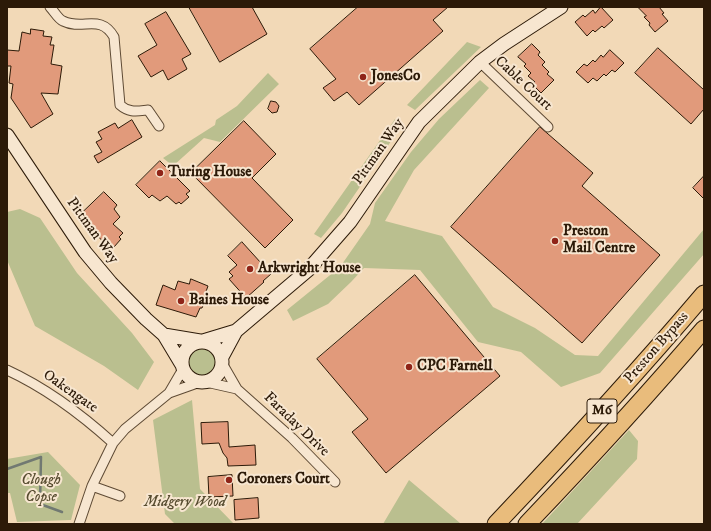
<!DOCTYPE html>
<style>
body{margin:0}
#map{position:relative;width:711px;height:531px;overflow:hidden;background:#f2d9b7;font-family:"IM FELL DW Pica",serif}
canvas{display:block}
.frame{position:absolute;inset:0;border:8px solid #2c1a08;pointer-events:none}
</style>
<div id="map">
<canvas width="711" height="531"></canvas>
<div class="frame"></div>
</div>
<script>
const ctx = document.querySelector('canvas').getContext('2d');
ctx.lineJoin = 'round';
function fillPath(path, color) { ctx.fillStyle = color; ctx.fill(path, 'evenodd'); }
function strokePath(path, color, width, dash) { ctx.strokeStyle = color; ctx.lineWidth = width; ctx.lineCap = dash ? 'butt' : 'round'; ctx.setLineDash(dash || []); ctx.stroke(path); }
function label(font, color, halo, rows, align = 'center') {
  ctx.font = font + ' "IM FELL DW Pica",serif'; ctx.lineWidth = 4; ctx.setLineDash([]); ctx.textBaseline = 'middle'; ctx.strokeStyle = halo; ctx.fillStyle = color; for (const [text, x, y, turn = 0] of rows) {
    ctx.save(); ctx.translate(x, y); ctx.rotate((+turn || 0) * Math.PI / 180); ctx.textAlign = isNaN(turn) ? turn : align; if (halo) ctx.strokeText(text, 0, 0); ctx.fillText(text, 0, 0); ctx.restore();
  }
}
fillPath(new Path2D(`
 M467 42 481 47 415 110 407 105Z
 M268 73 279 84 220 142 204 138 173 166 163 158 215 125 216 120 237 106Z
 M480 80 489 88 414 170 385 221 442 236 493 307 535 328 575 355 598 356 704 229V254L600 373 561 387 521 352 478 342 420 270 364 268 351 282 328 304 293 321 287 310 340 267 370 224 375 203 411 152 439 119Z
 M395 119 400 128 342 213 321 238 314 234Z
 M20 209 40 218 77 273 132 333 154 362 138 390 104 366 35 326 7 260V212Z
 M187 362a15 15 0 1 1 30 0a15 15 0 1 1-30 0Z
 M192 400 200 489 234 524H175L165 514 153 420Z
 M629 430 638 441 637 459 577 524H542Z
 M48 452 80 485 71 520 17 522 10 493H7V459Z
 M409 480 460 523 383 524Z`), '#babf8f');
strokePath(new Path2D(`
 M7 469 41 457 40 504 62 512`), '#717972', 2.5);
const building = new Path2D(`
 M189 7H252L267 34 220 62Z
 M358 7H448L433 20 443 31 359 105 347 92 334 101 323 88 336 79 310 49Z
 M601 7 613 20 604 28 602 26 595 32 593 30 587 36 575 22 583 15 585 17 593 10 595 13Z
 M638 7H659L664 13 662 14 668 21 655 32 649 25 650 23 644 17 646 16Z
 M166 12 191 54 182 59 187 69 168 80 163 70 151 77 138 56 157 45 145 24Z
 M31 29 44 31 43 36 52 37 50 45H54L51 64 62 66 58 94 41 93 53 114 31 128 11 98 13 84 9 83 11 66H7V50L19 51 22 32 30 34Z
 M532 44 540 52 538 55 545 62 542 65 549 72 547 74 554 80 541 93 532 84 535 82 528 76 531 73 524 66 526 64 518 57Z
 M658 48 704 90V109L691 124 635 73Z
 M610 50 624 63 615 72 612 70 606 76 604 74 597 81 593 78 588 83 576 72 584 64 587 66 593 60 595 62 601 55 603 57Z
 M271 101 276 102 279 106 277 112 272 113 268 109Z
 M132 120 142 137 98 163 94 156 102 152 96 142 102 139 98 132 115 123 118 128Z
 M244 121 276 154 252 178 293 220 265 248 191 173Z
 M540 127 593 173 582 186 660 255 582 343 451 227Z
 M160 161 190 191 186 194 189 197 181 204 179 202 176 204 167 196 160 201 152 195 149 198 136 185Z
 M704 176V199L693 188Z
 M104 192 117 205 114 209 120 217 113 224 123 233 119 237 121 239 114 247 111 245 109 248 79 216Z
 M242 242 271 274 263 281 264 282 246 298 229 279 233 276 229 272 237 265 228 256Z
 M415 275 500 376 386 473 352 432 368 419 317 359Z
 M191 279 208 286 204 297 206 298 202 308H200L196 317 156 305 163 285 175 290 178 281 189 284Z
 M228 422 229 447 255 445 256 465 228 466 227 458 223 453 219 443 202 444 201 423Z
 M232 475 233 496 209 497 208 477Z
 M258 498 259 518 235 520 234 500Z`);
fillPath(building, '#e19a7b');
strokePath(building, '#2c1a08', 1);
const street = new Path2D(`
 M50 7C54 11 58 19 63 21 83 31 100 13 114 37L120 105C129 113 137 111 148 110L159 126
 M480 62 548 127
 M222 363 237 389 292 438 335 482
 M7 370C46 388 81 414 113 443
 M206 382 237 389
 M169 393 200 382
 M92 486 120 496
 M79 524 92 486 113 443 125 429 169 393 183 369`);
const secondary = new Path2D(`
 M7 135 85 252 111 283 146 319 164 335 182 365
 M164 335 200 341
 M203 341 236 331
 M182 362a20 20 0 1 1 40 0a20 20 0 1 1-40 0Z
 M222 357 236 331 308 270 350 222 419 122 480 62 504 44 561 7`);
const highway = new Path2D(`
 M496 524C567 449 637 373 704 294
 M527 524C588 460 647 396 704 329`);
strokePath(street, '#5e4a34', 11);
strokePath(secondary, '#2c1a08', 15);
strokePath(highway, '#2c1a08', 19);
strokePath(street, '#f7e6d0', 9);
strokePath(secondary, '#f7e6d0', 13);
strokePath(highway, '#e9bc7c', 17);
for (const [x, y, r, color] of [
 [363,77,4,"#8f2418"],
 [160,173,4,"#8f2418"],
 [555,241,4,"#8f2418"],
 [250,269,4,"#8f2418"],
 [181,301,4,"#8f2418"],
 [409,367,4,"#8f2418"],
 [229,480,4,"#8f2418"]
]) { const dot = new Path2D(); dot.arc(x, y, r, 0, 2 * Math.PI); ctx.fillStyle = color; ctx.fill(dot); strokePath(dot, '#f7e6d0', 1.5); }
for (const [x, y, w] of [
 [602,411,30]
]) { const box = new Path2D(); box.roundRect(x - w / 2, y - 12, w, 24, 3); ctx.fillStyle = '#f7e6d0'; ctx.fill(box); strokePath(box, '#2c1a08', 1); }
label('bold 14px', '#2c1a08', null, [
 ["M6",602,411]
]);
label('bold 15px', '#2c1a08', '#f7e6d0', [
 ["JonesCo",371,77],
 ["Turing House",168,173],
 ["Preston",563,232],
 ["Mail Centre",563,249],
 ["Arkwright House",258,269],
 ["Baines House",189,301],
 ["CPC Farnell",417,367],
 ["Coroners Court",237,480]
], 'left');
label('15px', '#2c1a08', '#f7e6d0', [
 ["Cable Court",523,84,43],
 ["Pittman Way",379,152,-55],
 ["Pittman Way",92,231,54],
 ["Preston Bypass",657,348,-49],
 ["Oakengate",70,392,35],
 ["Faraday Drive",296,425,44]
]);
label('italic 15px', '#574c30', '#f7e6d0', [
 ["Clough",41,481],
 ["Copse",41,498],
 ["Midgery Wood",185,503]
]);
</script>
